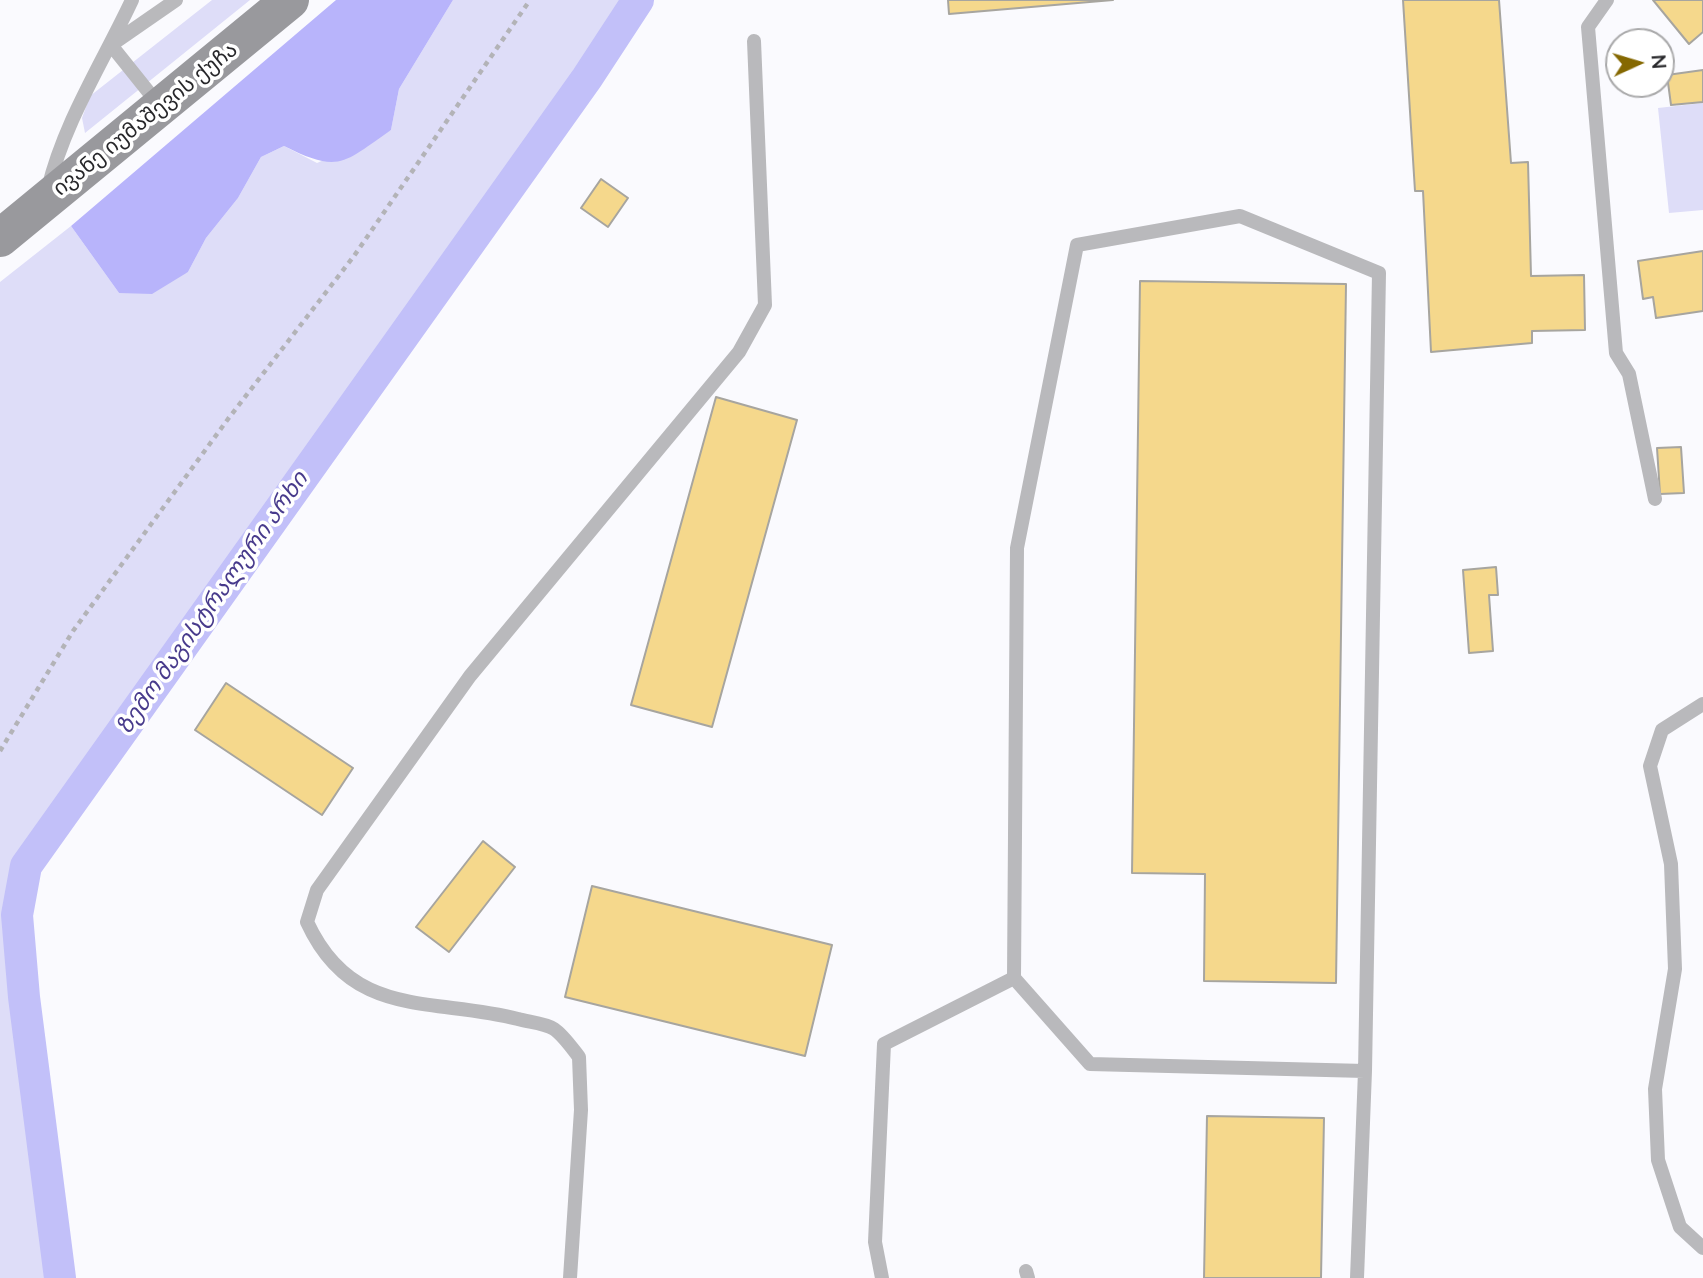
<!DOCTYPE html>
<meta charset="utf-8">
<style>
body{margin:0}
#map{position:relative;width:1703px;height:1278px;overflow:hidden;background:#fafafe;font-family:Lato,sans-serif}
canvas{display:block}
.north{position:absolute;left:1605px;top:28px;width:70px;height:70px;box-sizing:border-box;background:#fff;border:2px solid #a9a9aa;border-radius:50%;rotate:86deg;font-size:19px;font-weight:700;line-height:28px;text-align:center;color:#27272a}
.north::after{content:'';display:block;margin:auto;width:24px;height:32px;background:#856801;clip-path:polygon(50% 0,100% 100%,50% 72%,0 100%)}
</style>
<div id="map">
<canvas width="1703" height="1278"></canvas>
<div class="north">N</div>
</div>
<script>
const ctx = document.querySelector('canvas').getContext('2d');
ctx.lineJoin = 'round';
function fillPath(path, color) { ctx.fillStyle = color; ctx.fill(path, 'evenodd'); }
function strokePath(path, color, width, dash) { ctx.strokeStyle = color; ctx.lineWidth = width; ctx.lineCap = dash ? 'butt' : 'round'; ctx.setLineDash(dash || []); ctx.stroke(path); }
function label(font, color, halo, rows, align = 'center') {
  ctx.font = font + ' Lato,"Noto Sans Georgian",sans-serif'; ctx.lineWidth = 7; ctx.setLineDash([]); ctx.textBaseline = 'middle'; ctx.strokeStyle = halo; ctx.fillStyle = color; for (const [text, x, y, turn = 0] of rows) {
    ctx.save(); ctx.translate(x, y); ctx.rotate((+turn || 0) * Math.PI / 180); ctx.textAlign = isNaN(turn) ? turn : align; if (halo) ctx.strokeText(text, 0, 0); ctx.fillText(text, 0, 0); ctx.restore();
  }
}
fillPath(new Path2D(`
 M212 0H250L85 133 82 118 90 96Z
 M453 0H627L11 862 2 924 45 1278H0V282L71 226 119 293 188 272 206 238 238 198 261 157 284 146 317 163 391 130 399 89Z
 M1703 103V210L1669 213 1658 108Z`), '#deddf8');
fillPath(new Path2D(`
 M336 0H453L399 89 391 130C343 163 340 174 284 146L261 157 238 198 206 238 188 272 152 294 119 293 71 226Z`), '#b8b4fb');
strokePath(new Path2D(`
 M60 1278 24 997 17 915 26 866 587 78 638 0`), '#c2c0f9', 32);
const building = new Path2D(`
 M948 0H1113L949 14Z
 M1403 0H1499L1511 163 1528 162 1531 276 1584 275 1585 330 1532 331V343L1431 352 1423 191H1415Z
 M1653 0H1703V32L1689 44Z
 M1703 70V102L1671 105 1667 75Z
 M601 179 628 198 608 227 581 208Z
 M1703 251V311L1656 318 1653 297 1643 299 1638 261Z
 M1140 281 1346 284 1336 983 1204 981 1205 874 1132 873Z
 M716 397 797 420 712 727 631 705Z
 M1681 447 1684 493 1660 494 1657 448Z
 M1496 567 1498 595H1489L1493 651 1469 653 1463 570Z
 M226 683 353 768 322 815 195 730Z
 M483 841 515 867 449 952 416 927Z
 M592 886 832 945 805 1056 565 997Z
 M1207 1116 1324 1118 1321 1278H1204Z`);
fillPath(building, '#f5d88c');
strokePath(building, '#a7a59f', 2);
strokePath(new Path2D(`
 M0 751 73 631 228 419 354 256 530 0`), '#b3b3b7', 4.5, [5, 5]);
strokePath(new Path2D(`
 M1607 0 1588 27 1616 353 1629 374 1655 499
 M159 105 111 45 176 0
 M48 189C64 122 103 62 132 0
 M1703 704 1662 730 1650 766 1671 864 1675 969 1655 1089 1658 1160 1680 1227 1703 1248
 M1014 978 1090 1064 1365 1071
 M1026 1271 1028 1278
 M570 1278 581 1110 579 1057C572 1048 563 1035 554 1029 545 1023 528 1022 518 1019 432 997 352 1020 307 922L317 890 470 676 739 352 765 305 754 41
 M882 1278 875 1242 884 1044 1014 978 1017 548 1077 245 1240 216 1379 273 1365 1071 1357 1278`), '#b9b9bc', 14);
strokePath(new Path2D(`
 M0 238 290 0`), '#99999d', 38);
label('21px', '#27272a', '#fff', [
 ["ივანე იუმაშევის ქუჩა",145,119,-39]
]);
label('italic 23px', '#483b8c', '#fff', [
 ["ზემო მაგისტრალური არხი",212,603,-55]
]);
</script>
